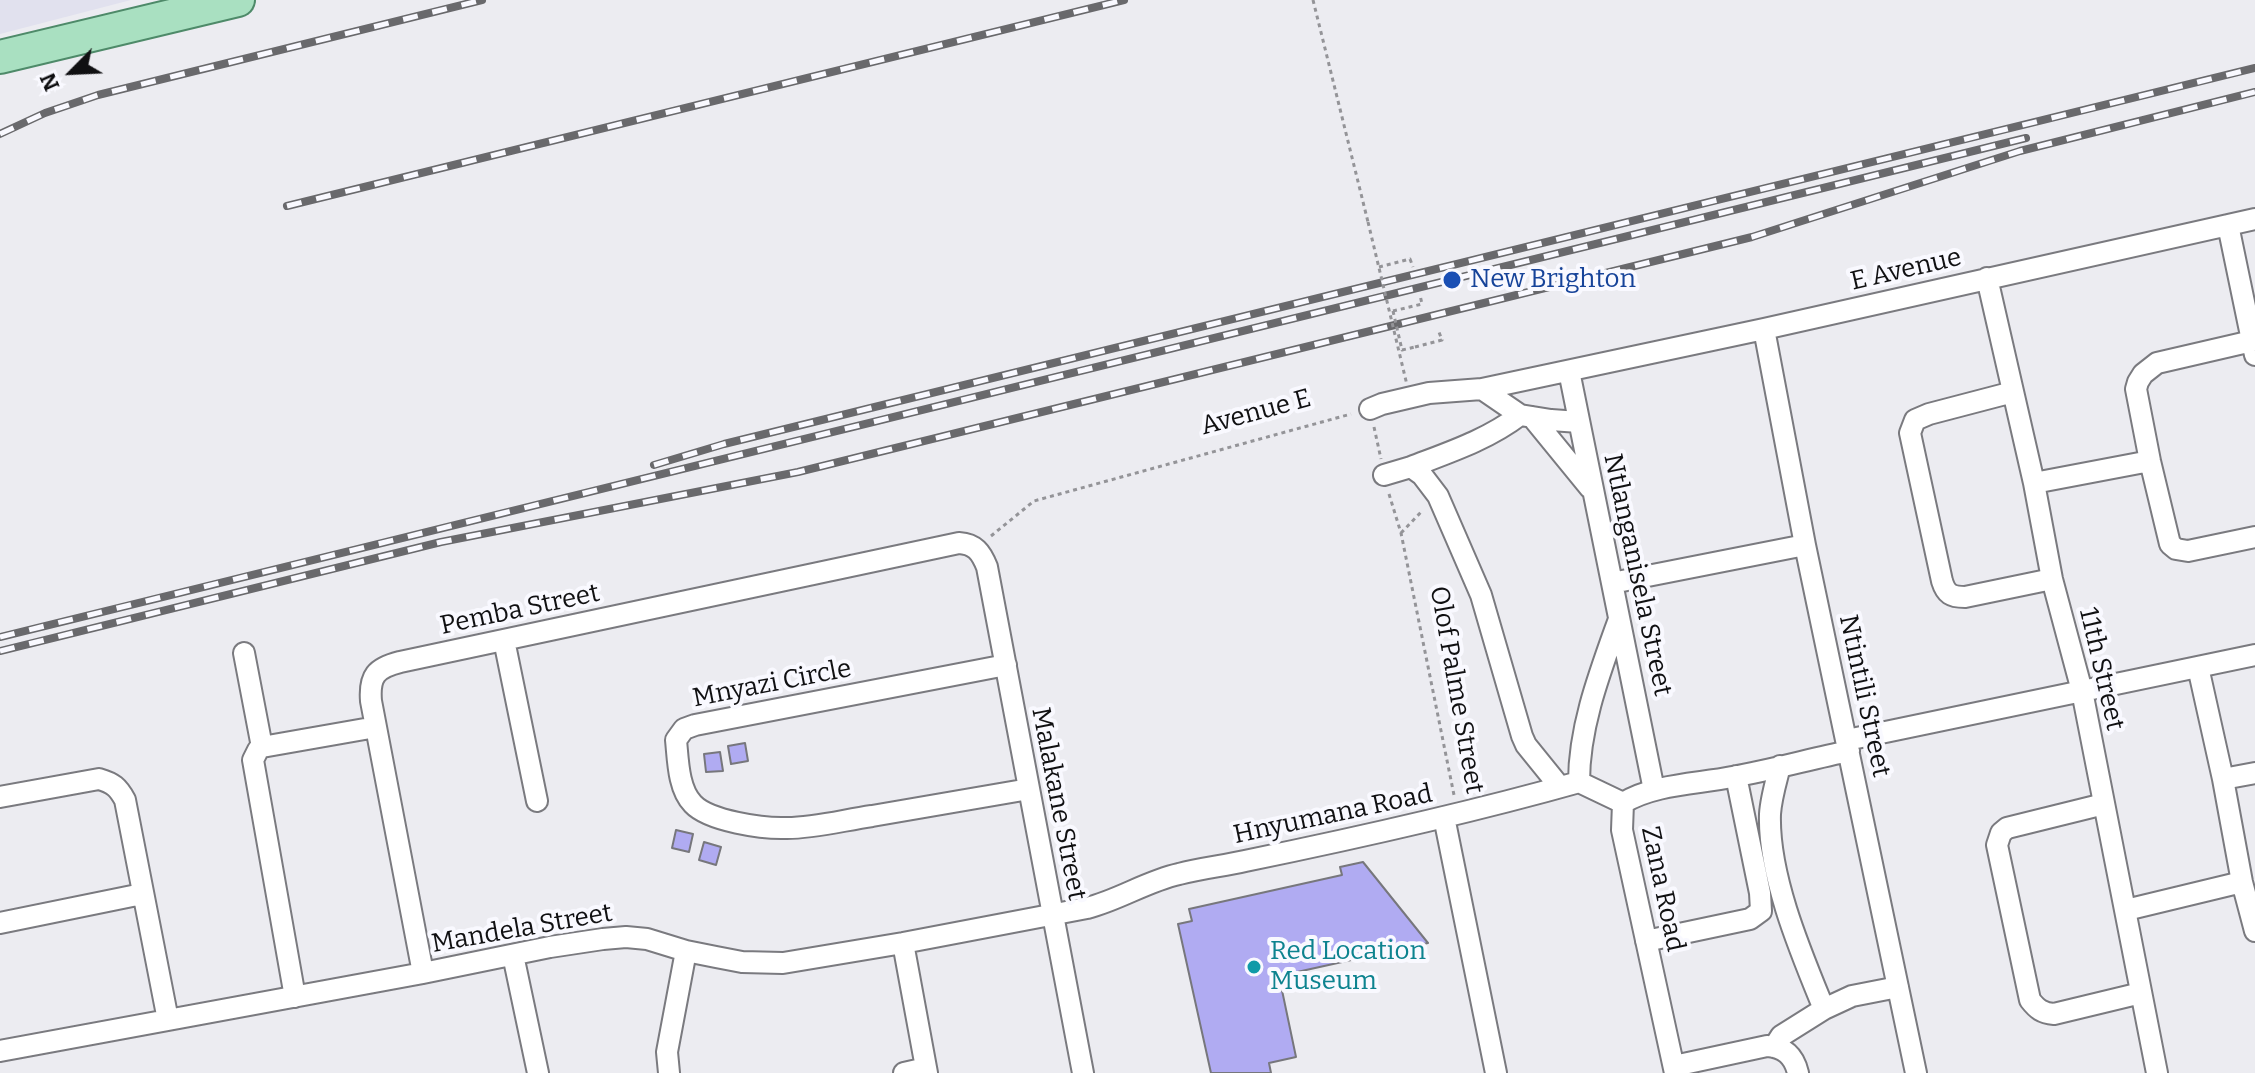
<!DOCTYPE html>
<style>
body{margin:0}
#map{position:relative;width:2255px;height:1073px;overflow:hidden;background:#ececf1;font-family:Bitter,serif}
canvas{display:block}
.north{position:absolute;left:32px;top:32px;width:80px;height:80px;-webkit-text-stroke:6px #f9f9ff;paint-order:stroke;rotate:246deg;font-size:22px;font-weight:700;line-height:32px;text-align:center;color:#101012}
.north::after{content:'';display:block;margin:auto;width:28px;height:36px;background:#101012;clip-path:polygon(50% 0,100% 100%,50% 72%,0 100%)}
</style>
<div id="map">
<canvas width="2255" height="1073"></canvas>
<div class="north">N</div>
</div>
<script>
const ctx = document.querySelector('canvas').getContext('2d');
ctx.lineJoin = 'round';
function fillPath(path, color) { ctx.fillStyle = color; ctx.fill(path, 'evenodd'); }
function strokePath(path, color, width, dash) { ctx.strokeStyle = color; ctx.lineWidth = width; ctx.lineCap = dash ? 'butt' : 'round'; ctx.setLineDash(dash || []); ctx.stroke(path); }
function label(font, color, halo, rows, align = 'center') {
  ctx.font = font + ' Bitter,serif'; ctx.lineWidth = 8; ctx.setLineDash([]); ctx.textBaseline = 'middle'; ctx.strokeStyle = halo; ctx.fillStyle = color; for (const [text, x, y, turn = 0] of rows) {
    ctx.save(); ctx.translate(x, y); ctx.rotate((+turn || 0) * Math.PI / 180); ctx.textAlign = isNaN(turn) ? turn : align; if (halo) ctx.strokeText(text, 0, 0); ctx.fillText(text, 0, 0); ctx.restore();
  }
}
fillPath(new Path2D(`
 M0 0H131L0 34Z`), '#e1e1ee');
const building = new Path2D(`
 M745 743 748 761 731 764 728 746Z
 M720 752 723 771 706 772 704 754Z
 M676 830 693 834 689 852 672 848Z
 M704 842 721 847 716 865 699 860Z
 M1363 862 1428 943 1279 976 1296 1057 1269 1063 1271 1073H1211L1178 924 1192 921 1189 909 1342 875 1340 867Z`);
fillPath(building, '#b0abf2');
strokePath(building, '#77777c', 2);
const minor = new Path2D(`
 M2228 225 2255 355
 M1987 278 2034 483 2052 579 2082 691 2157 1073
 M1764 329 1805 545 1916 1073
 M2252 341 2157 363 2143 374 2138 382 2136 389 2150 461 2170 544 2176 549 2188 551 2255 537
 M1569 371 1654 790
 M1482 389 1520 415 1551 420 1579 422
 M2013 392 1929 414 1915 420 1910 433 1942 581C1946 594 1951 597 1965 597L2052 579
 M1370 409 1382 404 1429 393 1482 389 1764 329 2255 219
 M1532 417 1590 488
 M1411 467C1450 452 1487 440 1520 415
 M1384 475 1411 467 1422 475 1438 496 1481 595 1522 736 1526 745 1560 787
 M2034 483 2150 461
 M1612 583 1805 545
 M504 640 537 801
 M244 653 262 747
 M1006 665 695 725 684 729 676 740C678 759 678 789 693 804 709 821 763 829 787 828 815 828 844 820 872 816 924 807 977 798 1029 789
 M2198 667 2223 779 2242 882 2255 931
 M1847 740 2255 655
 M1780 766C1776 782 1771 798 1770 814 1768 876 1801 953 1824 1009
 M2223 779 2255 773
 M1579 782C1579 726 1600 672 1619 619
 M0 797 99 779C113 783 118 787 125 800L168 1020
 M2104 804 2007 828 2001 833 1997 845 2030 1000C2037 1009 2042 1013 2054 1014L2141 993
 M1444 817 1496 1073
 M2126 910 2242 882
 M0 923 142 894
 M1646 941 1750 919 1761 911 1760 893 1736 776
 M903 943 927 1073
 M513 955 538 1073
 M423 973 371 701C369 676 376 668 400 662L959 543C975 544 981 552 987 567L1083 1073
 M295 997 253 760 258 750 262 747 376 727
 M1774 1047 1781 1036 1824 1009 1852 996 1898 987
 M0 1051 423 973 550 947 603 939 626 937 647 939 686 951 716 957 742 962 783 963 903 943 1087 908C1119 900 1147 881 1179 874 1201 868 1223 866 1245 861 1357 838 1469 813 1579 782L1623 803
 M1674 1066 1767 1046C1784 1047 1794 1056 1798 1073
 M669 1073 667 1052 686 951
 M904 1073 926 1068
 M1675 1073 1622 830 1623 803C1654 784 1697 784 1732 777 1772 770 1810 759 1849 751`);
const primary = new Path2D(`
 M0 57 238 0`);
strokePath(minor, '#7a7a7f', 24);
strokePath(primary, '#4e8a69', 36);
strokePath(new Path2D(`
 M1313 0 1368 222
 M1379 267 1410 259 1413 267
 M1393 311 1422 304 1420 295
 M1415 347 1442 340 1439 332
 M1374 427 1381 459
 M1389 494 1401 533 1454 795
 M1401 533 1423 510
 M991 536 1034 501 1351 414`), '#949498', 3, [4, 4]);
strokePath(minor, '#fff', 20);
strokePath(primary, '#a9e0c1', 32);
const rail = new Path2D(`
 M0 134 45 113 98 95 482 0
 M287 206 1124 0
 M654 465 724 444 2255 68
 M0 637 2026 138
 M0 651 441 542 798 472 1752 237 2020 151 2255 92`);
strokePath(rail, '#69696c', 8);
strokePath(rail, '#f9f9ff', 5, [15]);
strokePath(new Path2D(`
 M1368 222 1407 385
 M1393 311 1402 350 1415 347`), '#949498', 3, [4, 4]);
for (const [x, y, r, color] of [
 [1452,280,10,"#1a4fb4"],
 [1254,967,8,"#0f9aa8"]
]) { const dot = new Path2D(); dot.arc(x, y, r, 0, 2 * Math.PI); ctx.fillStyle = color; ctx.fill(dot); strokePath(dot, '#f9f9ff', 3); }
label('26px', '#101012', '#f9f9ff', [
 ["E Avenue",1906,270,-13],
 ["Avenue E",1256,413,-15],
 ["Ntlanganisela Street",1637,575,78],
 ["Pemba Street",520,610,-12],
 ["11th Street",2101,669,77],
 ["Mnyazi Circle",772,684,-11],
 ["Olof Palme Street",1456,690,80],
 ["Ntintili Street",1864,696,78],
 ["Malakane Street",1058,804,79],
 ["Hnyumana Road",1333,815,-12],
 ["Zana Road",1662,889,78],
 ["Mandela Street",522,929,-10]
]);
label('26px', '#164399', '#f9f9ff', [
 ["New Brighton",1470,280]
], 'left');
label('26px', '#0d838f', '#f9f9ff', [
 ["Red Location",1270,952],
 ["Museum",1270,982]
], 'left');
</script>
